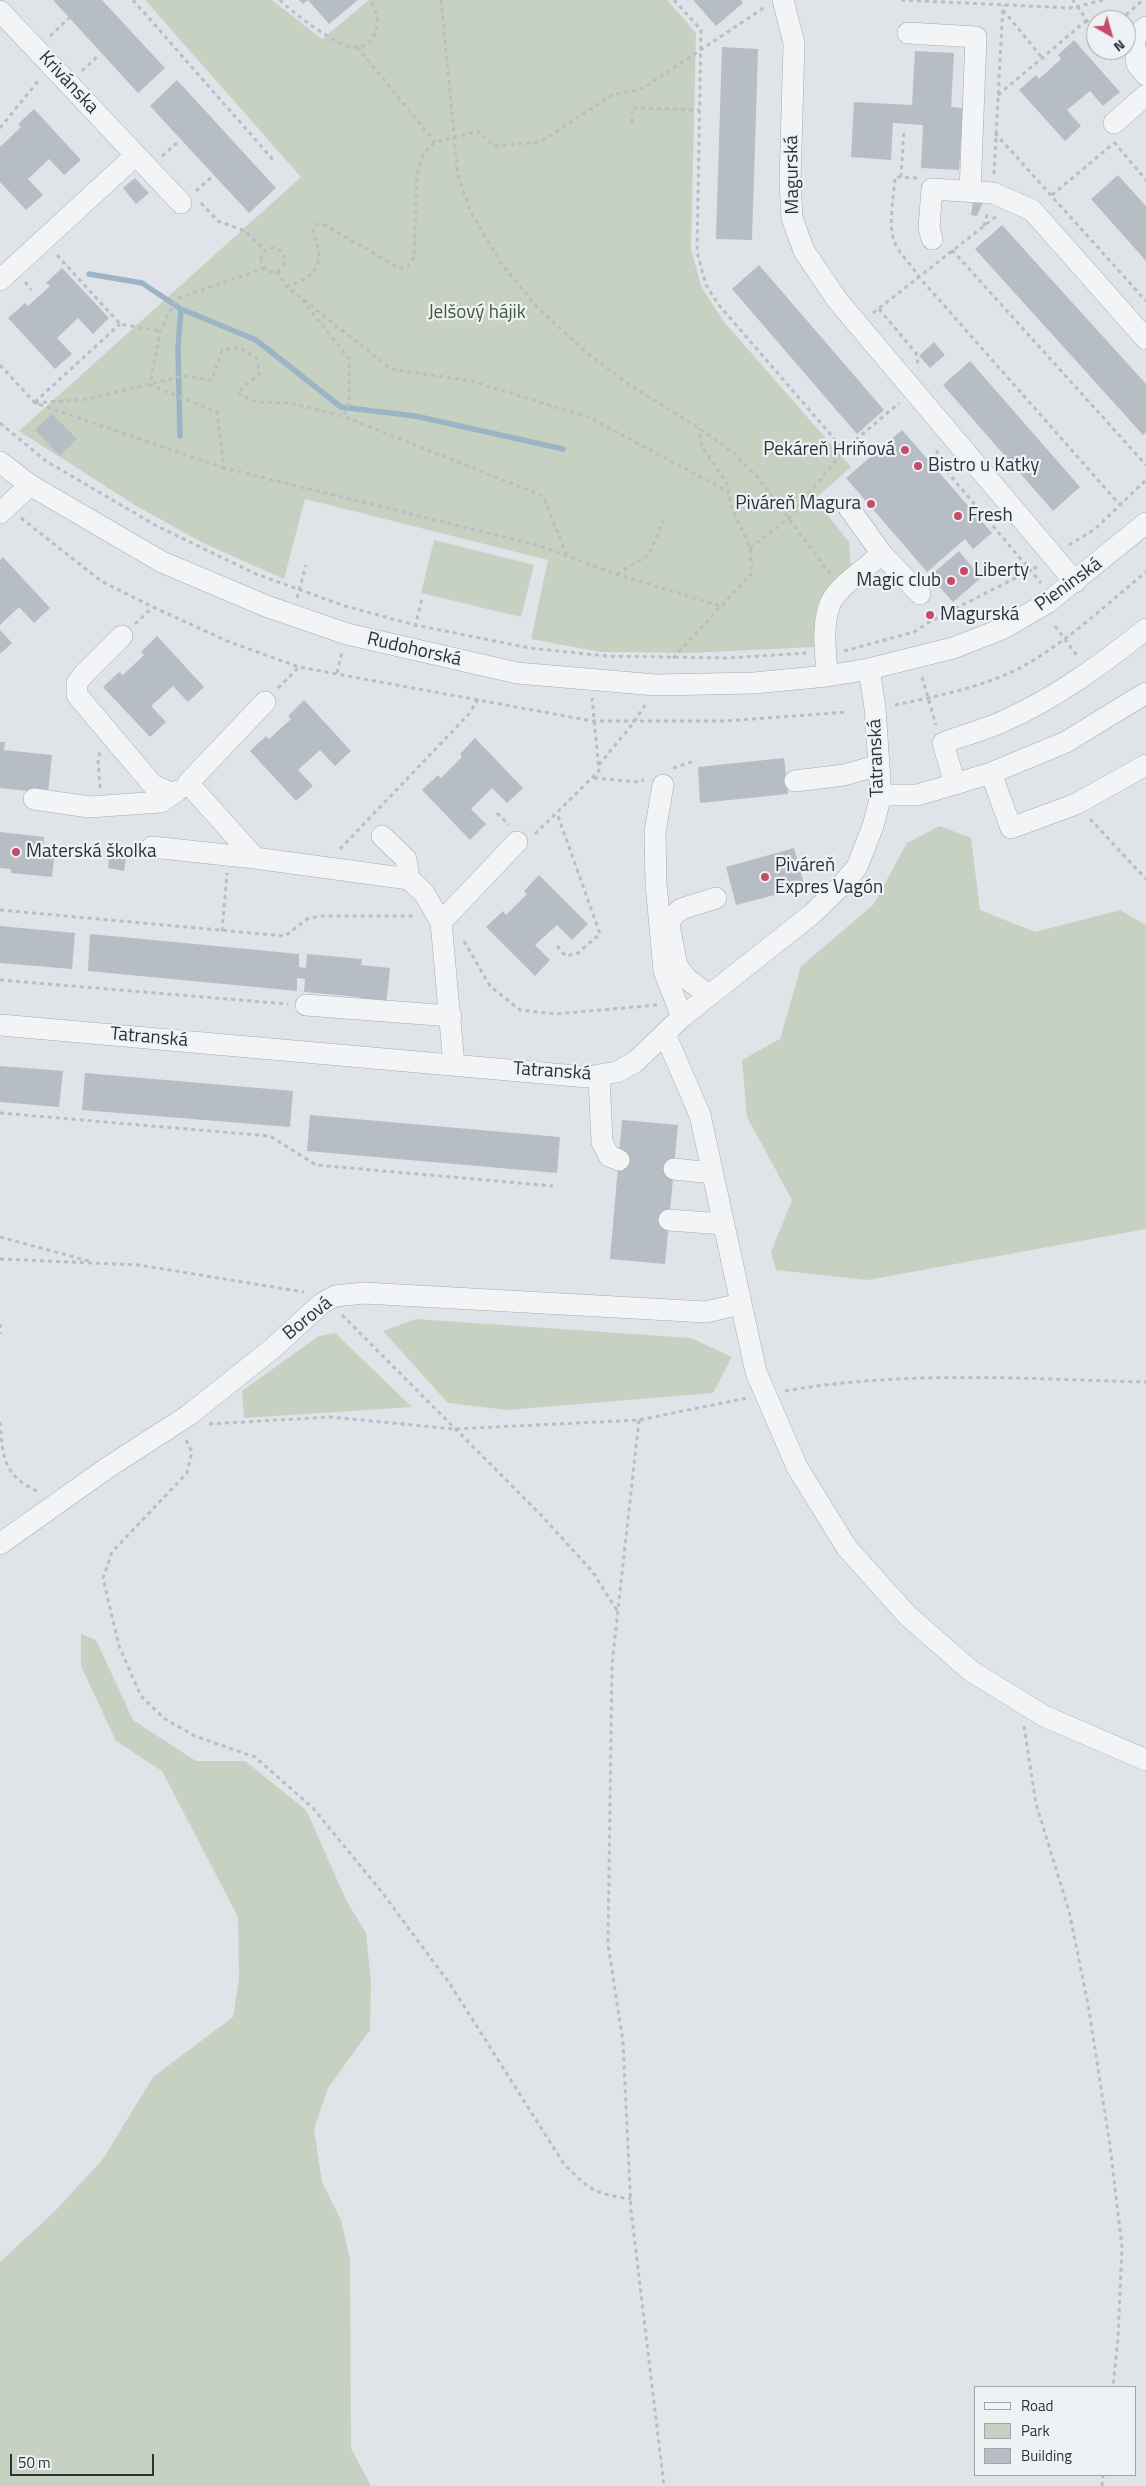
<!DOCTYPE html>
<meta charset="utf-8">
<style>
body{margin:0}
#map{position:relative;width:1146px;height:2486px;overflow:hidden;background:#e0e4e8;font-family:"Titillium Web",sans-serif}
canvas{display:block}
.legend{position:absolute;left:974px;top:2386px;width:162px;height:90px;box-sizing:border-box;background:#eff2f5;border:1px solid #a0a6ac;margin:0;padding:6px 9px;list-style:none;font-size:15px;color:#29333e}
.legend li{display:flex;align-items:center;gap:10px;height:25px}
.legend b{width:25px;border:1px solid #a0a6ac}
.north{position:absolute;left:1086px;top:10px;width:50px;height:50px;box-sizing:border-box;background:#eff2f5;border:1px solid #a0a6ac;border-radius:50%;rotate:142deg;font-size:14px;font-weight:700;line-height:20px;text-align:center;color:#29333e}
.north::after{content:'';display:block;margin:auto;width:18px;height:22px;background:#c64b6a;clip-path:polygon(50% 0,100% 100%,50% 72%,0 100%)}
.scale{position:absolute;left:10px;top:2454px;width:144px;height:22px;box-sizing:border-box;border:2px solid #29333e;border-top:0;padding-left:6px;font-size:15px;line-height:18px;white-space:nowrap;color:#29333e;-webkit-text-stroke:4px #eff2f5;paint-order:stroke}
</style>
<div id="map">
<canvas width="1146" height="2486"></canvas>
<ul class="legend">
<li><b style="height:6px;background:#f2f4f6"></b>Road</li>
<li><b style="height:14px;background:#c7d1c1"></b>Park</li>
<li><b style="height:14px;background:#b7bdc4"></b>Building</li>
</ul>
<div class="north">N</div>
<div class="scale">50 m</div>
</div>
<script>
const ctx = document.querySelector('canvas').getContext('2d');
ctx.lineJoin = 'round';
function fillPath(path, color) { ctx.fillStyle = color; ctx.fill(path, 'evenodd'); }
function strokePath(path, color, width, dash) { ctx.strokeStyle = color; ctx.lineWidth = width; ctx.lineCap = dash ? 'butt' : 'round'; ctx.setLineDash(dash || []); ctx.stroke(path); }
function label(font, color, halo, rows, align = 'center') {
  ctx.font = font + ' "Titillium Web",sans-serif'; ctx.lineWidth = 4.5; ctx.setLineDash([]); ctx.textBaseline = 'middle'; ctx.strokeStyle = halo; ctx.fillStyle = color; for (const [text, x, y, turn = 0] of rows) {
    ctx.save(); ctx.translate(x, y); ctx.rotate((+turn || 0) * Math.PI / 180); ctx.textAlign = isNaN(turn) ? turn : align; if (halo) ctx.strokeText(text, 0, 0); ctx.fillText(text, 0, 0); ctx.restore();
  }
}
fillPath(new Path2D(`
 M145 0H272L322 39 369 0H667L696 33 691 250 702 288 724 322 851 467 815 499 849 542 851 568 819 610 814 647 690 653 600 652 531 639 548 560 305 499 284 579 203 543 135 505 19 431 301 177Z
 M434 540 534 565 521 617 421 593Z
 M940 826 971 838 980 910 1035 932 1120 910 1146 925V1229L868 1280 776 1270 771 1252 792 1200 747 1117 742 1060 780 1039 801 966 873 905 907 843Z
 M416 1319 691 1338 732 1357 713 1393 507 1410 448 1403 383 1331Z
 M335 1333 412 1407 244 1418 242 1391 319 1336Z
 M81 1634 96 1640 133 1720 196 1761H245L306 1810 347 1902 366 1933 371 1982 370 2030 328 2088 314 2129 322 2182 341 2220 350 2259 351 2448 371 2486H0V2262L55 2211 103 2159 153 2077 233 2017 239 1979 238 1917 162 1771 116 1741 81 1666Z`), '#c7d1c1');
strokePath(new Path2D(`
 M89 274 142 283 181 309 178 348 180 436
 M181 309 256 340 341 407 415 416 563 449`), '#9cb5c6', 5.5);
fillPath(new Path2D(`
 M53 0H102L165 68 138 93Z
 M299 0H358L329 24 308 0 303 4Z
 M693 0H741L743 3 716 26Z
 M1074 40 1120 92 1103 106 1090 91 1067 110 1081 126 1065 141 1019 90 1036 75 1039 79 1061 59 1058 55Z
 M722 47 758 49 752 240 716 239Z
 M915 51 954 53 951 107 963 108 959 170 921 168 923 125 893 123 891 160 851 157 854 102 912 105Z
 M177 80 276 188 249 213 150 106Z
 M34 109 81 160 64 175 49 159 28 179 43 195 26 210 0 182V147L21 127 18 124Z
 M1118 175 1146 206V261L1091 199Z
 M135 178 149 193 136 204 123 188Z
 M973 202H983L977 216 971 215Z
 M1002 225 1146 384V432L1143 435 975 249Z
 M759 265 884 410 857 434 732 289Z
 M62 268 109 318 93 334 78 318 57 338 72 354 55 369 8 318 25 303 28 306 50 286 46 283Z
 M934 342 945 355 930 368 919 356Z
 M970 361 1080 487 1053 511 943 385Z
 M52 414 77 439 60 456 35 430Z
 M902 430 992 533 973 549 965 539 927 572 846 478Z
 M959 551 981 578 953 602 930 576Z
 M3 557 50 608 34 623 19 607 0 625V560Z
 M0 630 12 643 0 654Z
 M157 636 204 687 188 702 173 686 151 706 166 722 150 737 103 687 119 672 123 675 144 655 141 652Z
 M304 700 351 751 335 766 320 750 298 770 313 786 296 801 250 751 266 736 269 739 291 719 288 716Z
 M475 738 523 788 507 803 492 788 471 809 486 824 470 840 422 790 438 775 441 778 462 757 460 754Z
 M0 742H5L4 750 52 755 48 793 0 788Z
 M784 758 788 794 700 803 698 767Z
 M0 832 44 837 43 848 55 850 52 877 11 873V869L0 868Z
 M794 848 805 887 736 905 726 867Z
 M110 849 127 851 124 871 108 868Z
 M539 875 588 924 572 940 557 925 535 945 550 960 535 976 486 927 503 911 506 915 527 894 524 891Z
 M0 926 75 933 72 969 0 963Z
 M90 934 299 954V967L306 968 307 954 362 959 361 965 390 968 386 1006 359 1003V997L304 992 305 979 297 978V991L88 971Z
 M0 1066 63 1071 59 1107 0 1102Z
 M85 1073 293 1091 290 1127 82 1110Z
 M310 1115 560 1137 557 1173 307 1151Z
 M622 1120 678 1125 665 1264 610 1259Z`), '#b7bdc4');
const minor = new Path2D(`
 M783 0 794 43 790 183 792 218 804 251 838 301 1075 582
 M0 11 181 203
 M1146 27 1134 38 1137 64 1146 75
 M908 33 976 37 970 192
 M1114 123 1146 95
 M932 239 929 228 932 189 993 193 1032 210 1146 339
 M0 280 136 155
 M0 462 30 485 162 562 266 606 347 634 517 673 656 685 754 683 827 676 869 669 953 648 1002 629 1047 603 1146 523
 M849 508 882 554
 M0 513 30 485
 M122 636 83 675 77 683V695L153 785 173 794
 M827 676C826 654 821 623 831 602 839 586 868 566 882 554L920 594
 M991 773 1066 742 1146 693
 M795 781 844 775 879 765
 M955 784 991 773 1011 828 1076 804 1146 765
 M663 785 655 832 656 883 664 971 682 1017
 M881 795H917L955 784 943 743C963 735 985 730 1004 721 1056 698 1102 664 1146 629
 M34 799 89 807 161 802 177 791
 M382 836 406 859 409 879
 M152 847 255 858 409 879 424 893 441 922
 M255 858 188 783 265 702
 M709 995 687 979 677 966 669 925 672 917 681 909 716 898
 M306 1005 451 1016
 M0 1025 587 1077 617 1072 635 1062 682 1017 812 914 841 886 857 867 873 826 881 795 875 708 869 669
 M665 1034 700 1115 756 1372 797 1467 847 1548 908 1616 971 1671 1044 1716 1146 1760
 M454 1065 441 922 517 842
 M599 1076 602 1142 609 1156 619 1160
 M674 1169 712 1173
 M669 1220 723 1224
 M0 1544 107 1468 189 1415 273 1348 321 1304 335 1296 364 1293 706 1312 740 1304`);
strokePath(minor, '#a5abb2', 22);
strokePath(new Path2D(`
 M133 0 275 162
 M280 0C291 12 336 45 351 47 379 50 383 17 370 0
 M441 0 458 176 470 210 500 262 537 307 586 352 630 385 699 428 735 454 759 479 830 574
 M674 0 701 30 697 252 706 285 718 304 844 450
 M901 0 1071 8 1074 0
 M1077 6 1096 34
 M1076 7 1103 0
 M1003 10 1044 60
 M1120 20 1143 0
 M50 36 69 18
 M357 47 435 142
 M1109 50 1115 57
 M82 71 98 56
 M998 95 1087 20
 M632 123V108L699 110
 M0 128 39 80
 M995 133 1146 301
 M1114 142 1146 180
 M162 156 178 142
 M994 174 1003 5
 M901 177 904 129
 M917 178 895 177C894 194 888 225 894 241 899 254 912 265 919 277L1120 505
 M196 191 214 175
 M1052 195 1114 143
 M201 203 218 221 245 231 265 251
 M984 226 988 212
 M261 260a12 12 0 1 1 24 0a12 12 0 1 1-24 0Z
 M952 250 1146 465
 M57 255 120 324 160 331
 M265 268 176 299 160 331 150 385 217 412 224 468 537 545 616 574 720 606
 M277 271 286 286 391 369 471 381 588 417 729 492
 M25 282 31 290
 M286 286C301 283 317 275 319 257 320 250 315 238 313 231L316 225 323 224 399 268 408 267 414 257 417 174 424 153 435 142 478 131 494 146 540 142 612 95 642 89 765 7
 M302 300 349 359V404L343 416
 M879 309 916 353 918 364
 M873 313 998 215
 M0 365 35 403 224 468
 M35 402 120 324
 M35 403 88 399 183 376 212 380 222 350 239 347 256 358 260 373 237 393 256 402 291 403 343 416 543 496 567 556
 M0 423 46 461 155 525 256 574 345 606 415 625 530 648 606 656 728 658 806 653
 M937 450 938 461 1041 583
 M21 518 101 581 153 607 227 641 299 667 592 721H725L847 712
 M1069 545 1095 529 1146 480
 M750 548 789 518 844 450 899 403
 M617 574 649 555 663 521
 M297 598 306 565
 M135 624 153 607
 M1055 626 1078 657
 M415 627 422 598
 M844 651 914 632 929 622 1037 567
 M673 658 752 573 750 548 731 506 727 483 702 447 699 428
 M337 673 342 652
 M922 677 936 725
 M278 688 299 667
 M895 705C939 696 989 686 1029 663 1071 638 1108 603 1146 572
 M599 765 634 722 645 705
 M673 768 695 761
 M594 778 638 782 644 780
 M100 788 98 760 100 752
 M497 813 509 825
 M1090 819 1146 879
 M535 834 599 771 592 698
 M340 849 469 714 478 699
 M0 910 285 936 307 919 321 916H415
 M222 931 227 873
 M464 941 490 986 520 1010 555 1014 657 1005
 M557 946 566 956 578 953 600 934 557 813
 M0 980 288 1004
 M0 1113 270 1136 316 1165 553 1186
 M0 1237 89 1261
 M0 1259 139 1265 304 1292
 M342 1315 541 1515 592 1571 618 1612
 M0 1324V1334
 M785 1391C904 1370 1026 1379 1146 1382
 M639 1420 612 1664 608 1944 623 2042 631 2210 664 2486
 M0 1422C3 1458 3 1476 39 1492
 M209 1424 330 1417 454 1429 639 1420 747 1398
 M186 1440 192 1452 187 1473 112 1552 103 1578 119 1646 141 1696 165 1719 195 1736 255 1757 313 1808 381 1891 450 1984 564 2164C591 2191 593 2193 631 2199
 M1024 1726 1036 1804 1069 1911 1088 2004 1110 2146 1122 2247 1118 2338 1113 2387
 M1102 2486 1103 2475`), '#babec2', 3, [4, 4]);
strokePath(minor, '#f2f4f6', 21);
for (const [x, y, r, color] of [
 [905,450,5,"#c64b6a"],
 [918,466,5,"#c64b6a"],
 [871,504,5,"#c64b6a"],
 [958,516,5,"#c64b6a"],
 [964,571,5,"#c64b6a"],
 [951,581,5,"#c64b6a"],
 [930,615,5,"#c64b6a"],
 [16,852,5,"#c64b6a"],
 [765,877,5,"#c64b6a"]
]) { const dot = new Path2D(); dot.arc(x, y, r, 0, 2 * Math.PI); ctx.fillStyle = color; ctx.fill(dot); strokePath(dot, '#eff2f5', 2); }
label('19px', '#29333e', '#eff2f5', [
 ["Krivánska",68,83,47],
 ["Magurská",793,175,-91],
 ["Pieninská",1069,585,-36],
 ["Rudohorská",414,650,13],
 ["Tatranská",877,758,-92],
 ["Tatranská",149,1038,5],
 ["Tatranská",552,1072,4],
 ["Borová",308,1319,-39]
]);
label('19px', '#415937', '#eff2f5', [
 ["Jelšový hájik",477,313]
]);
label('19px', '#29333e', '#eff2f5', [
 ["Pekáreň Hriňová",895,450,"right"],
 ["Bistro u Katky",928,466],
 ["Piváreň Magura",861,504,"right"],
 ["Fresh",968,516],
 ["Liberty",974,571],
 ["Magic club",941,581,"right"],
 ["Magurská",940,615],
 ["Materská školka",26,852],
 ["Piváreň",775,866],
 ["Expres Vagón",775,888]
], 'left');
</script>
